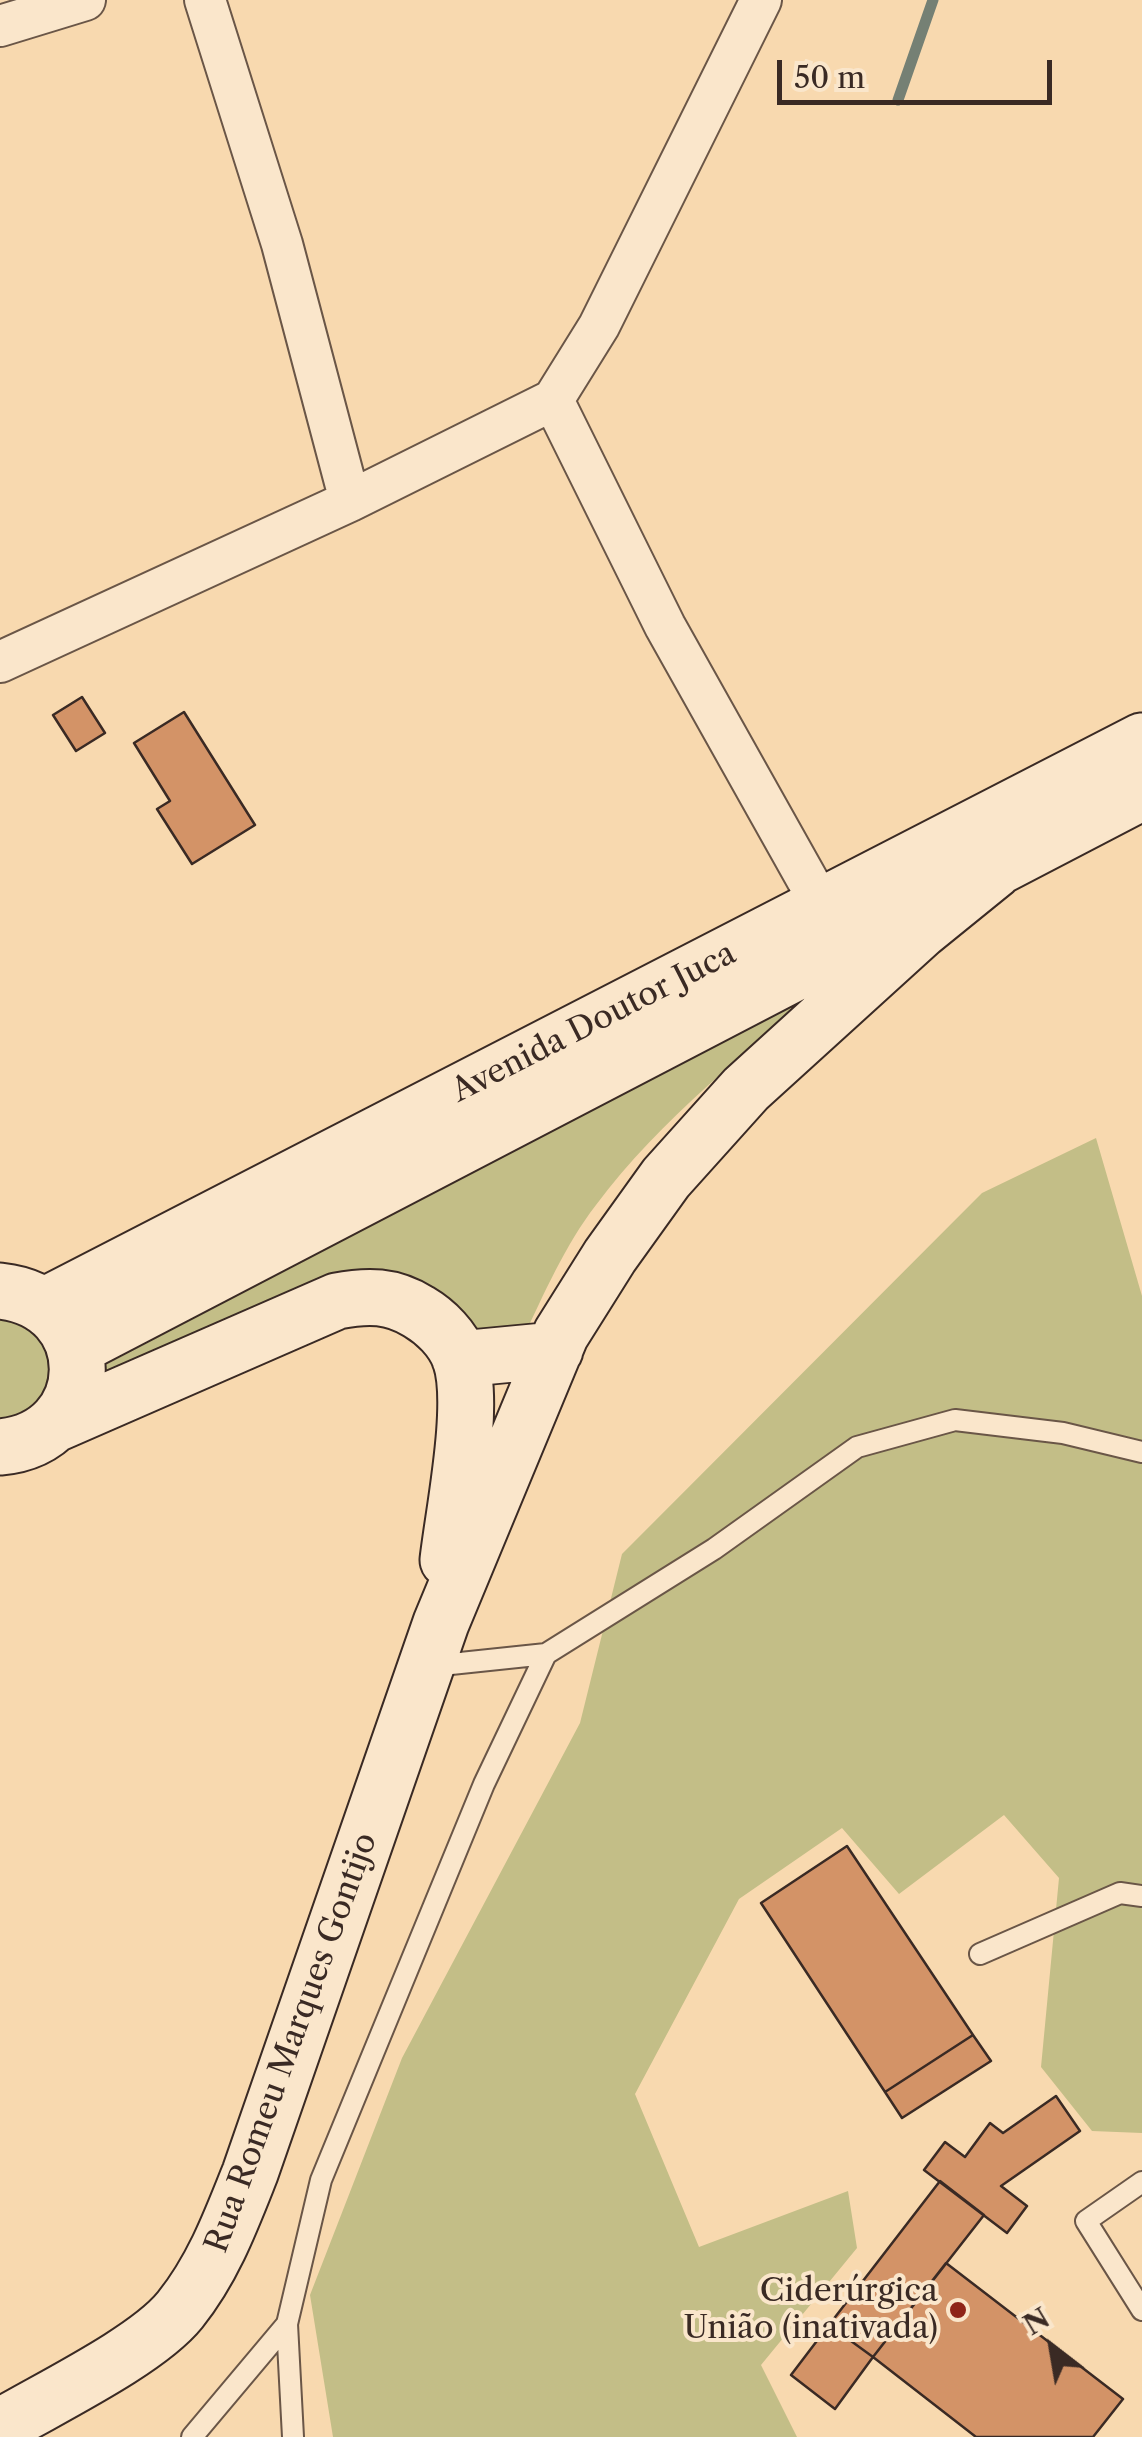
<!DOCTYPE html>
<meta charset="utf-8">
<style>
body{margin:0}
#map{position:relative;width:1142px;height:2437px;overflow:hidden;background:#f8d9af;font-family:"Libre Caslon Text",serif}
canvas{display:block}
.north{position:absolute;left:1002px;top:2297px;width:100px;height:100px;-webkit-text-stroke:8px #fae6cb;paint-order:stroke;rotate:329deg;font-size:28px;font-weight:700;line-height:40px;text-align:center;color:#3a2a24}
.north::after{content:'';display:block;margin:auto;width:35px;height:45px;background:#3a2a24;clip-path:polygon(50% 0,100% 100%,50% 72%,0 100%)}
.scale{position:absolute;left:777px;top:60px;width:275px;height:45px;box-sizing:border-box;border:5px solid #3a2a24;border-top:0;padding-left:12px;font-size:30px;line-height:35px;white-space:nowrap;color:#3a2a24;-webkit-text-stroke:8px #fae6cb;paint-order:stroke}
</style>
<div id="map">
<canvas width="1142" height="2437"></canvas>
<div class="north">N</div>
<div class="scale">50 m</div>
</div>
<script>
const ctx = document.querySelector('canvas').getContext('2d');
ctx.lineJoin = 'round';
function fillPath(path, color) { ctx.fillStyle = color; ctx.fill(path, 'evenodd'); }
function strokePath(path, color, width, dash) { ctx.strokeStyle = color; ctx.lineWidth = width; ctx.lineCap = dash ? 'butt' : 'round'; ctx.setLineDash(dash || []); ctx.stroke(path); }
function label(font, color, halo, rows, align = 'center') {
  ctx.font = font + ' "Libre Caslon Text",serif'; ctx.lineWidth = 8; ctx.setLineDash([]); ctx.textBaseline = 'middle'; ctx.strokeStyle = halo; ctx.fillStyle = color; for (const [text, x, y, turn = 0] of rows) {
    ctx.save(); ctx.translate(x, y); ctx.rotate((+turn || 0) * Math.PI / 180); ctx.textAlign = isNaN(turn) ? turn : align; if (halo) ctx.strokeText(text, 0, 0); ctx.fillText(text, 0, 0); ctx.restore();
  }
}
fillPath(new Path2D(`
 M830 982C748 1051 661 1118 596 1205 565 1245 544 1294 522 1340L478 1343 433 1293 100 1380 107 1364Z
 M1096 1138 1142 1296V2133L1092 2131 1041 2067 1059 1878 1004 1815 899 1894 842 1828 739 1899 635 2094 699 2247 848 2191 857 2248 761 2365 797 2437H333L310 2295 402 2058 580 1723 622 1554 982 1193Z
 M0 1314 40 1330 55 1379 37 1410 0 1423Z`), '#c3be87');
strokePath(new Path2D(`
 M898 100 933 0`), '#758074', 11);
const building = new Path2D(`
 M82 697 105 733 76 751 53 715Z
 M184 712 255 825 192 864 157 809 170 801 134 743Z
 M847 1846 973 2035 885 2092 761 1903Z
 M973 2035 991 2061 902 2118 885 2092Z
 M1056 2096 1080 2131 1001 2186 1027 2206 1007 2233 924 2170 945 2142 965 2157 990 2123 1003 2133Z
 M940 2181 984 2215 873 2357 829 2325Z
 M946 2263 1123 2399 1093 2437H976L873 2357Z
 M829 2325 873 2357 835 2409 791 2375Z`);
fillPath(building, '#d39367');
strokePath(building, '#3a2a24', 2.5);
const lane = new Path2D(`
 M546 1654 714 1549 857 1447 955 1420 1063 1433 1142 1452
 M980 1954 1120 1893 1142 1896
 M1142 2182 1086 2221 1142 2310
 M192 2437 287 2324
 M293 2437 287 2324 321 2180 484 1784 546 1654 432 1666`);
const street = new Path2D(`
 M205 0 282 244 350 501
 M0 26 85 0
 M553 400 665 626 822 906
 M0 662 350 501 553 400 599 326 761 0`);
const secondary = new Path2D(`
 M0 1291C104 1302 102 1438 0 1447
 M46 1305 1142 741
 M76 1347 1142 792
 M460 1359 555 1350
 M53 1425 337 1301C368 1295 392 1295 419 1312 436 1322 453 1339 460 1358 476 1404 454 1509 448 1560
 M0 2427C49 2398 147 2351 180 2310 213 2269 231 2221 250 2173L441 1623 561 1334 610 1256 666 1178 746 1089 921 930 995 870`);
strokePath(lane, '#6a5647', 24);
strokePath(street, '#6a5647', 44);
strokePath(secondary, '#3a2a24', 59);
strokePath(lane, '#fae6cb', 20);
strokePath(street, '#fae6cb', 40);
strokePath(secondary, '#fae6cb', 55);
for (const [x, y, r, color] of [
 [958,2310,10,"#8f2418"]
]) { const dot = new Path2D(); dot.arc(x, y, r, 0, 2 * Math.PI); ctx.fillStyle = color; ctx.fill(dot); strokePath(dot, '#fae6cb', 4); }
label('32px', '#3a2a24', '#fae6cb', [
 ["Avenida Doutor Juca",594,1023,-27],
 ["Rua Romeu Marques Gontijo",292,2043,-70]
]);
label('32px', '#3a2a24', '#fae6cb', [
 ["Ciderúrgica",938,2292],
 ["União (inativada)",938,2329]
], 'right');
</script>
